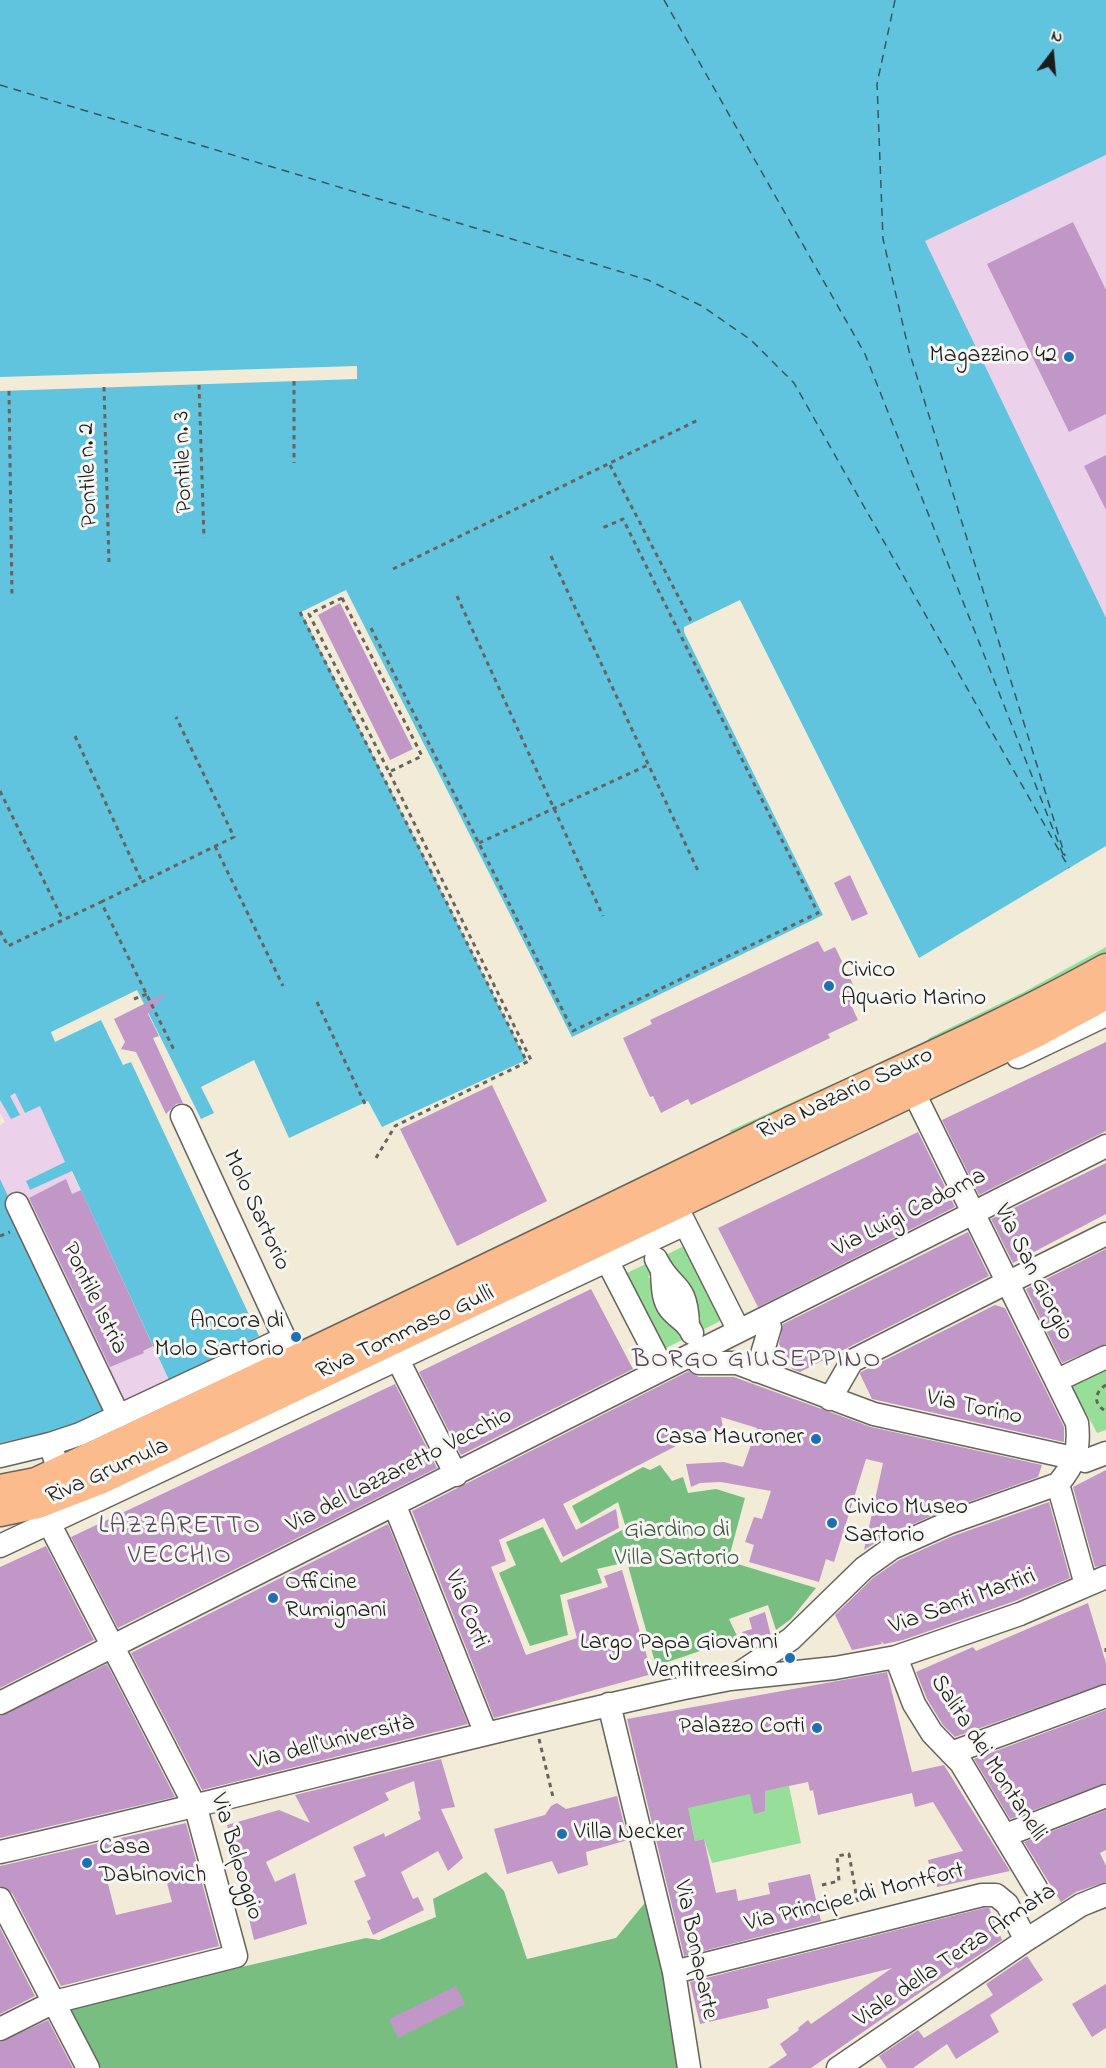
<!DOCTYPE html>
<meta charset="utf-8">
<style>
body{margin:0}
#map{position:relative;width:1106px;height:2068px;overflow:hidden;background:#f1ebd8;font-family:"Indie Flower",sans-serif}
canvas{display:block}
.north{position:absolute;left:1022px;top:24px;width:60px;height:60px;-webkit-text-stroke:4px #f6f6f2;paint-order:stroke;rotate:16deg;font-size:16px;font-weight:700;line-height:24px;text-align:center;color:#1c1c1c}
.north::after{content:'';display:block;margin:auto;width:21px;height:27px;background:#1c1c1c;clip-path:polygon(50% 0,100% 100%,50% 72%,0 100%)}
</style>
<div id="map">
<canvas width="1106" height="2068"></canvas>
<div class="north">N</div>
</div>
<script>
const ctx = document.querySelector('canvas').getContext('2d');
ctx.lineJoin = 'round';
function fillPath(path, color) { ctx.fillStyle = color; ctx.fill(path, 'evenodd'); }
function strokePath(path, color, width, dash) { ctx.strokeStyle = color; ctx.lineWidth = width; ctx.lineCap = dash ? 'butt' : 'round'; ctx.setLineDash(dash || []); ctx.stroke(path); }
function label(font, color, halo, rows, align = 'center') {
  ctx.font = font + ' "Indie Flower",sans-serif'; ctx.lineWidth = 6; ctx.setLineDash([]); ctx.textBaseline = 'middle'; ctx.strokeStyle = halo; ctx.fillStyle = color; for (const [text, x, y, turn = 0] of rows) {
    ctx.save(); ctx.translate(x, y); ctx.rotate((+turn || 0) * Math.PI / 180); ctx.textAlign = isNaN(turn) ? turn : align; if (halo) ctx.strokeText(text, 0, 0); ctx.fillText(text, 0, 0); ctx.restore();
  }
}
fillPath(new Path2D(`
 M1106 155V618L924 241Z
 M16 1093 40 1106 65 1162 26 1181 30 1190 71 1171 169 1380 109 1410 0 1179V1125L5 1122 0 1113V1100Z`), '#ecd1ea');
fillPath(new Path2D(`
 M1106 947V956L929 1045 927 1042 929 1038 1024 992Z
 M866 1069 868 1075 739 1135 729 1131Z
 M684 1246 720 1321 697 1333 692 1324 701 1319 674 1264 664 1268 660 1258Z
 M652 1261 657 1271 648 1276 676 1331 685 1327 690 1336 664 1349 627 1273Z
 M1106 1366V1430L1097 1433 1070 1383Z
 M789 1786 801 1843 712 1863 704 1839 695 1841 691 1822 683 1807Z`), '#97df99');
fillPath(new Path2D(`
 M660 1465 672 1481 683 1477 688 1493 716 1489 745 1498 728 1561 816 1588 791 1619 776 1630 768 1605 729 1619 738 1638 656 1666 627 1562 597 1569 602 1583 560 1595 568 1635 530 1646 499 1573 516 1565 506 1542 543 1527 561 1563 626 1528 618 1502 581 1524 572 1506 643 1467 650 1470Z
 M486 1872 504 1891 527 1959 616 1938 648 1899 681 2068H101L70 2007 366 1938 379 1940 436 1917 433 1899Z`), '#79be81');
fillPath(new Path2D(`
 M0 0H1106V155L925 241 1106 618V846L919 958 740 600 684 627V632L823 915 572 1037 346 590 301 612 526 1060 382 1127 368 1101 289 1138 254 1060 201 1087 214 1113 201 1119 137 990 51 1032 55 1042 101 1020 123 1065 131 1062 259 1336 169 1380 72 1171 30 1190 26 1181 65 1162 40 1106 25 1113 15 1093 10 1096 20 1115 11 1119 0 1100V391L357 379V366L0 377Z
 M0 1179 109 1410 76 1426 0 1443Z`), '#60c4de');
strokePath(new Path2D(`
 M664 0 865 354 1066 862
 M895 0 877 84 883 239 909 351 1065 856
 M0 85 648 280 702 306 751 340 794 383 1069 868`), '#345760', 1.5, [8, 6]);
fillPath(new Path2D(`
 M1073 222 1106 290V414L1069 432 987 264Z
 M1106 455V510L1084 466Z
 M340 603 413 749 390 760 318 615Z
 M850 875 868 914 852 921 834 883Z
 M818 941 824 952 835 947 861 1001 851 1005 858 1020 828 1034 830 1038 691 1105 688 1099 661 1113 653 1096 650 1097 623 1038 652 1024 650 1020Z
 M166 993 148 1014 159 1036 153 1038 183 1103 176 1104 166 1114 136 1052 121 1049 125 1042 114 1019Z
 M1106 1042V1131L979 1195 942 1120Z
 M492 1085 547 1201 457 1246 400 1129Z
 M918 1132 955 1207 758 1307 718 1228Z
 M1106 1163V1214L1013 1263 991 1219Z
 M66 1179 72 1194 81 1190 153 1346 143 1351 144 1353 110 1367 29 1198Z
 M968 1232 989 1276 800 1372 792 1369 779 1344 783 1324Z
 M1106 1249V1344L1062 1363 1026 1289Z
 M591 1289 633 1369 461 1455 419 1372Z
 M995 1305 1005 1308 1064 1427V1442L872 1399 860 1374 861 1372Z
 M689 1371 699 1377H734L871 1427 1042 1465 1038 1477 943 1511 886 1536 864 1550 883 1463 866 1459 834 1562 826 1559 819 1582 749 1562 754 1545 745 1542 754 1517 762 1519 771 1491 721 1482 700 1483 691 1487 686 1464 724 1462 743 1467 757 1428 721 1417 723 1427 681 1439 682 1443 563 1504 576 1530 616 1509 619 1528 563 1557 544 1518 499 1540 506 1561 491 1567 526 1655 577 1638 567 1600 608 1587 604 1576 622 1570 652 1674 494 1718 412 1511Z
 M395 1384 437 1468 118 1628 71 1537Z
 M1106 1470V1564L1095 1567 1073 1487Z
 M1049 1502 1070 1578 1015 1601 903 1640 884 1644 881 1641 882 1644 852 1650 835 1615 873 1578 899 1560 953 1536Z
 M388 1524 468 1724 202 1790 131 1653Z
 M46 1546 94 1640 0 1688V1567Z
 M1088 1603 1106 1663V1683L955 1737 943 1725 927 1699 916 1672 973 1647 976 1651Z
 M765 1612 771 1636 745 1644 742 1632 752 1629 749 1618Z
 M107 1664 175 1797 0 1838V1716Z
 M887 1672 912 1772 944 1765 1010 1871 937 1887 936 1883 933 1884 928 1860 963 1851 933 1802 915 1807 912 1793 818 1815 813 1790 810 1791 808 1782 765 1791V1811L754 1814 750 1794 688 1808 695 1841 704 1839 716 1893 736 1889 738 1901 770 1894 768 1883 810 1874 821 1921 684 1956 627 1719Z
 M1106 1710V1783L1010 1819 974 1759Z
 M441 1759 455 1807 441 1809 463 1858 448 1871 438 1851 401 1872 413 1899 418 1897 424 1910 373 1935 367 1921 371 1919 354 1881 366 1876 353 1847 384 1833 385 1837 421 1819 418 1812 420 1811 414 1781 385 1793 389 1800 266 1862 275 1882 295 1873 307 1924 254 1940 227 1825 279 1810 310 1823 295 1795Z
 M617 1796 628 1840 586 1852 588 1865 558 1874 552 1861 507 1874 494 1829 545 1815 551 1806 557 1803 566 1809Z
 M1106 1810V1850L1100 1853 1106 1866V1882L1076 1892 1061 1902 1024 1842Z
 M186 1823 219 1946 61 1986 12 1893 0 1886V1866ZM147 1867V1871L163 1868 172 1902 116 1915 106 1876Z
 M984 1908H989L1002 1940 958 1969 957 1967 811 2068H768L787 2055 780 2044 799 2030 798 2028 808 2020 811 2024 892 1968 767 1999 769 2008 700 2024 690 1982Z
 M0 1928 35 1996 0 2014Z
 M1027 1956 1043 1980 990 2015 999 2032 956 2059 947 2044 913 2068H887L879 2056 918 2030 924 2038 993 1995 986 1984Z
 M1106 1984V2028L1092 2037 1072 2004Z
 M456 1986 465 2004 398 2038 389 2019Z
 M48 2020 73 2068H0V2042Z`), '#c197c8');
const minor = new Path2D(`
 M1018 1057 1106 1015
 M915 1077 913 1091 1077 1423C1080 1449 1075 1464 1058 1484
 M182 1116 295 1361
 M664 1182 739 1331 663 1369 598 1243Z
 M17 1204 119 1417
 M656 1259C672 1292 686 1280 688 1324
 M662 1272C663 1284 662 1299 670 1309 678 1319 687 1321 692 1333
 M1007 1283 1106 1234
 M739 1331 1106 1146
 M398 1360 456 1475
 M699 1363H737L874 1414 1064 1456
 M757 1371 770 1327
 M1064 1377 1106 1357
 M830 1399 852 1361 1000 1286
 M50 1444 80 1434 285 1338
 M0 1456 50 1444 55 1459
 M1085 1461 1106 1453
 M1058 1484 1086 1585
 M395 1506 486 1734
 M0 1546 685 1224
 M896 1657 914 1704 932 1733 961 1763 1036 1888
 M737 1675 791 1639 864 1568 892 1548 948 1523 1058 1484
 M0 1703 663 1369
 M609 1704 674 1972 689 2068
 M951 1753 1106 1696
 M1006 1835 1106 1796
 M0 1852C229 1800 455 1738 684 1688L730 1679 835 1668 896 1657 1020 1614 1106 1577
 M0 1899 88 2068
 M674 1972 982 1895H996L1007 1904 1026 1940
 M0 2029 54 2002 236 1956 196 1808 49 1523
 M838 2068 1026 1940 1081 1905 1106 1895`);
const major = new Path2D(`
 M0 1489 36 1482C280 1368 521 1252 763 1134 877 1079 995 1030 1106 968
 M0 1512 38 1504 100 1480 1038 1032 1106 995`);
strokePath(minor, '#67645e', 25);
strokePath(major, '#67645e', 31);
strokePath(new Path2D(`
 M294 381V463
 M199 385 204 538
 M104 387 109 562
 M9 391 12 597
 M610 465 692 623
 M551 556 699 873
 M393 569 698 420
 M457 596 603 916
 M342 598 422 756 389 772 309 614Z
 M300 612 526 1060
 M371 628 573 1031 818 913 623 519 600 529
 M75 736 142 882
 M0 791 63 920
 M479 843 650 764
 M215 846 283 986
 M101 902 234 837 176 717
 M0 931 8 946 101 902 175 1052
 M134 999 147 994
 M317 1002 365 1104
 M376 1158 395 1126 531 1060 389 772
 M0 1236 10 1232
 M1106 1385C1094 1392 1093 1405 1106 1411
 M1106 1648V1652
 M539 1739 553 1797
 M822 1885 839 1881 837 1856 849 1854 858 1905`), '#67645e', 3, [4.5, 4.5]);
strokePath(minor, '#fff', 22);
strokePath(major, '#fbbb8c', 28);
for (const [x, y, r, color] of [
 [1069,357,6,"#1f6fb2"],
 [829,986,6,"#1f6fb2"],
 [296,1337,6,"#1f6fb2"],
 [816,1439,6,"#1f6fb2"],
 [832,1523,6,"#1f6fb2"],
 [273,1598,6,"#1f6fb2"],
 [790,1658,6,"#1f6fb2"],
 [817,1728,6,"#1f6fb2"],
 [562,1834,6,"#1f6fb2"],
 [87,1863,6,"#1f6fb2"]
]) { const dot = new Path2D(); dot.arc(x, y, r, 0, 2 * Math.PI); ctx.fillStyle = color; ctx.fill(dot); strokePath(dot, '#f6f6f2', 2); }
label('24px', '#1c1c1c', '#f6f6f2', [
 ["Magazzino 42",1057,357],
 ["Civico",841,972,"left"],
 ["Aquario Marino",841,1000,"left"],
 ["Ancora di",284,1323],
 ["Molo Sartorio",284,1351],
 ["Casa Mauroner",804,1439],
 ["Civico Museo",844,1509,"left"],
 ["Sartorio",844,1537,"left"],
 ["Officine",285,1584,"left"],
 ["Rumignani",285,1612,"left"],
 ["Largo Papa Giovanni",778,1644],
 ["Ventitreesimo",778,1672],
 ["Palazzo Corti",805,1728],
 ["Villa Necker",574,1834,"left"],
 ["Casa",99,1849,"left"],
 ["Dabinovich",99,1877,"left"]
], 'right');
label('24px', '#1c1c1c', '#f6f6f2', [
 ["Pontile n. 3",185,462,-92],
 ["Pontile n. 2",90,475,-92],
 ["Riva Nazario Sauro",846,1095,-25],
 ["Molo Sartorio",255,1211,65],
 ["Via Luigi Cadorna",910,1214,-27],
 ["Via San Giorgio",1032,1273,63],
 ["Pontile Istria",93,1299,64],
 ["Riva Tommaso Gulli",406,1334,-25],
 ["Via Torino",974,1409,12],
 ["Via del Lazzaretto Vecchio",400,1472,-27],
 ["Riva Grumula",108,1473,-24],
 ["Via Santi Martiri",963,1603,-20],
 ["Via Corti",465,1610,68],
 ["Via dell'Università",333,1744,-14],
 ["Salita dei Montanelli",987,1759,57],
 ["Via Belpoggio",235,1857,73],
 ["Via Principe di Montfort",855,1899,-14],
 ["Via Bonaparte",694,1950,78],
 ["Viale della Terza Armata",956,1957,-34]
]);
label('24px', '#415642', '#f6f6f2', [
 ["Giardino di",677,1532],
 ["Villa Sartorio",677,1560]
]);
ctx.letterSpacing = '1.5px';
label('26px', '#564758', '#f6f6f2', [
 ["BORGO GIUSEPPINO",757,1362],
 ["LAZZARETTO",180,1528],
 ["VECCHIO",180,1558]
]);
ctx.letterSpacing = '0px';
</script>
